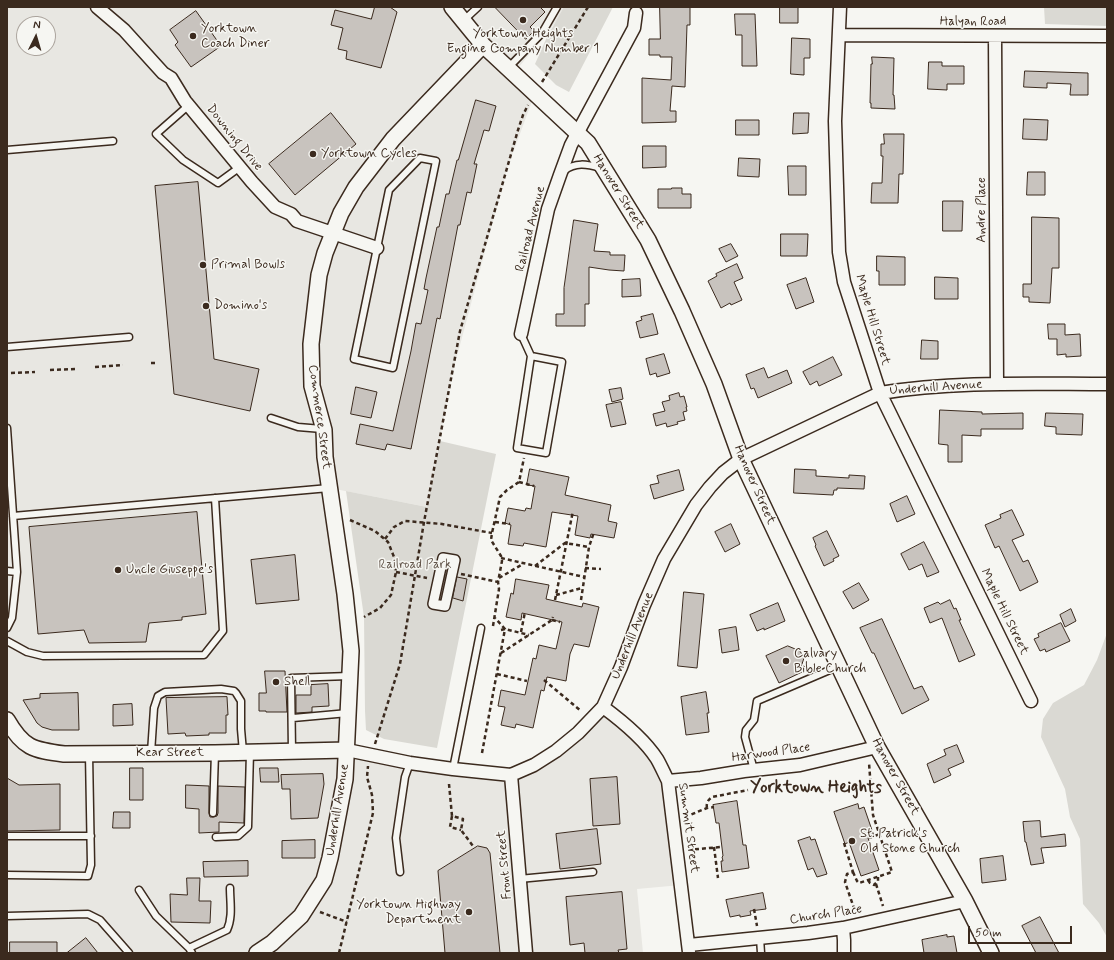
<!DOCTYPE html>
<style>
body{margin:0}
#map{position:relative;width:1114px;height:960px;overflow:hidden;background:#f6f6f2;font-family:Mynerve,sans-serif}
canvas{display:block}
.frame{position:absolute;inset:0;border:8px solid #3b2a1e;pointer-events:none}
.north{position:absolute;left:16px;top:16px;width:40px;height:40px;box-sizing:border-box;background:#f6f6f2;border:1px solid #aba49d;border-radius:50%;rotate:5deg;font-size:11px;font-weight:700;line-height:16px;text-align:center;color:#3b2a1e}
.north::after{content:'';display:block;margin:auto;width:14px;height:18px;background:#3b2a1e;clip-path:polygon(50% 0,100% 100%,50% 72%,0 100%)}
.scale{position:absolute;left:968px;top:926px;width:104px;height:18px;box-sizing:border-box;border:2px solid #3b2a1e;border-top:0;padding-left:5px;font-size:12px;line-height:14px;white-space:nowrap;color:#3b2a1e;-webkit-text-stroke:3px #f6f6f2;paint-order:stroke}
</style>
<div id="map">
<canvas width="1114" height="960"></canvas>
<div class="frame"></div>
<div class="north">N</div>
<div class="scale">50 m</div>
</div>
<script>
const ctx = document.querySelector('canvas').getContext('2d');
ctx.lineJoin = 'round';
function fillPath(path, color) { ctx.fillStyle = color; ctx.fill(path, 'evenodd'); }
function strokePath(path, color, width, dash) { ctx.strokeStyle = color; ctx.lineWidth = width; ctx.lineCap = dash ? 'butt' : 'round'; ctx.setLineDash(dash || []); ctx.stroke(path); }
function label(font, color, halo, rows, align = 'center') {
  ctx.font = font + ' Mynerve,sans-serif'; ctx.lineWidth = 3; ctx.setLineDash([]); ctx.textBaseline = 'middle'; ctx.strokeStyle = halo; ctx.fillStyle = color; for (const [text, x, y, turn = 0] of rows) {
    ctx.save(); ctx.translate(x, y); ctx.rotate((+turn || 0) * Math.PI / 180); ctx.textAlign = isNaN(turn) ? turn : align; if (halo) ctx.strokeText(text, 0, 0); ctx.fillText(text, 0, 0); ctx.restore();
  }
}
fillPath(new Path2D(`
 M7 7H568L514 73 535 93 507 169 452 375 427 507 330 488 349 627 347 750 511 775 534 765 603 707 620 719 668 781 681 885 637 889 643 953H7ZM24 24H48V48H24Z`), '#e8e7e2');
fillPath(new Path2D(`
 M564 7H613L569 92 556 85 535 64 547 37Z
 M1044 7H1107V26L1045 24Z
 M440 441 496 454 437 748 384 739 366 730 365 711 364 617 346 491 427 507Z
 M1107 633V937L1099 923 1083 904 1080 839 1070 817 1065 789 1041 737 1043 719 1053 703 1084 685 1097 660Z`), '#dad9d3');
const building = new Path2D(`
 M375 7H390L397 12 381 68 346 59 347 51 338 49 343 28 331 25 335 10 371 19Z
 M495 7H540L545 12 530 27 534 31 526 39Z
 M660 7H690V25H687L685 87 672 86 670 111H676V122L642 123V78L671 80 672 57H660V55H649V39H660Z
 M780 7H798V23H780Z
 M196 11 221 46 191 67 175 45 178 42 170 30Z
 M735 14H755L757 66H742V35H736Z
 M792 38 810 39V58H804V75L791 74Z
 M872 57 894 58 893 95H894L895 109 871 108V103H870L871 64H872Z
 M929 62H942V66H964V84H947V90L928 89Z
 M1025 71 1088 73V95H1070L1071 84 1047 83V88L1024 87Z
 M476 100 496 106 489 131 484 130 474 164H477L471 193 467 192 460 225H458L440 319 437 318 411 449 387 444 385 450 356 444 360 424 393 431 411 351 416 323 421 324 428 290 424 289 426 278 437 227H439L446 194H449L457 160H458Z
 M331 113 356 144 295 195 269 164Z
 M794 113H809L808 133 793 134Z
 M1024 119 1048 120 1047 140 1023 139Z
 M736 120H759V135H736Z
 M884 134H904L903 174H899L898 203H871L872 183H882L883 156H881V144H884Z
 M643 146H666V167L643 168Z
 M739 158 760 159 759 177 738 176Z
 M788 166H806V195H789Z
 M1028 172H1045V195H1027Z
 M198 182 214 359 259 369 250 411 174 394 155 186Z
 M672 188H682V194H691V208H658V189H671Z
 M943 201H963L962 231H943Z
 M1032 217 1059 218V268H1052L1050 303 1029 302V297H1023V284H1031Z
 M574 220 598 224 594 251 610 252V255H625L624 271 609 270 589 267V304H585V326H556V314H564V288Z
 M781 234H808L807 256H781Z
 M731 244 738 256 726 262 719 249Z
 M877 256 905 257V285H879V271H877Z
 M737 264 743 278 734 282 742 300 731 305 730 303 721 308 708 281 717 276 716 274Z
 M935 277 958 278V299H935Z
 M806 278 814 302 796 309 787 285Z
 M640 279 641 296 622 297V280Z
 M653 314 658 334 640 338 636 322 642 320 641 317Z
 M1048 324H1065V335L1080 334 1081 356 1066 357V354L1057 355V339H1049Z
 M922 340 938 341V359H921Z
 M664 354 670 373 657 377 656 373 650 375 646 359Z
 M833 357 842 375 819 386 817 381 810 385 803 372Z
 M764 368 768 378 787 370 792 383 758 398 754 388 751 389 746 375Z
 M356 387 377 392 371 418 351 414Z
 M621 388 623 399 612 402 609 390Z
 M679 393 680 397 684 396 687 407H686L687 411 683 412 685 420 677 422 678 424 667 427 666 423 656 426 653 414 665 411 662 402 670 400 669 396Z
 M621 402 626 424 611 427 606 405Z
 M940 410 982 412V414L1023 413V429H981V436L962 435V462H948V445L939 444Z
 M1046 413 1083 414 1082 435 1056 434V427L1045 426Z
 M530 469 569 477 565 495 611 505 608 521 617 523 614 538 591 534 590 538 575 535 578 516 552 512 546 547 524 543 523 546 508 544 511 525 505 523 508 508 525 511 526 508 531 509 535 486 527 485Z
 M795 469 816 470V476L849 478V475L865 476 864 489 837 488V490H834L833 495 794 493Z
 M679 470 684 490 654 499 650 485 659 483 657 476Z
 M907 496 915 514 897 522 890 504Z
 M1012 510 1024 535 1012 540 1023 562 1028 560 1038 582 1020 591 999 546 995 548 985 525 1001 518 1000 515Z
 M197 512 206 614 182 617V620L149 623 146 642 89 643 84 630 38 634 29 527Z
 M731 524 740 544 725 552 715 532Z
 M827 531 839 556 833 559 834 561 824 566 815 546 816 545 813 538Z
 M924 542 939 572 927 577 922 564 909 570 901 554Z
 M295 555 299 600 256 604 251 560Z
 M457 577 467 579 463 601 453 598Z
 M516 579 549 585 546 599 582 607 583 603 599 607 589 647 574 644 570 654 566 681 547 677 544 691 541 690 533 728 516 724 515 728 501 725 505 707 498 706 501 690 525 695 533 658 536 659 539 645 556 649 562 622 522 613 521 620 506 617 511 593 513 594Z
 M859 583 869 600 853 609 843 592Z
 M684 592 704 594 697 668 678 666Z
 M950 600 954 609 956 608 961 620H959L975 655 959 662 942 618 930 623 924 608 938 602 940 604Z
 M778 603 785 621 764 630V628L757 631 750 615Z
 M1071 609 1076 621 1065 627 1060 615Z
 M882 619 914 689 922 686 929 700 902 714 874 653H872L860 628Z
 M1061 623 1070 641 1046 652 1045 649 1040 651 1034 639 1039 637 1038 634Z
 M736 627 739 650 722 653 719 630Z
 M788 646 800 651 804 658 801 667 802 672 779 683 766 656Z
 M265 671H285L287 712H266V711H259V693H266Z
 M328 684 329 706 312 707V712L296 713V695H311V685Z
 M706 692 709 713H707L709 732 686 735 681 697Z
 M78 693 79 730H52L42 727 37 723 23 700 40 698V694Z
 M227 697 228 715H226V733H209V735L186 736 185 733 168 734 166 698Z
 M132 704 133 725 113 726V705Z
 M957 745 964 762 948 769 951 775 934 783 927 764 946 755 944 750Z
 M130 768H143V800H130Z
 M260 768H278L279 782H261Z
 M323 774 324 784 318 818 291 819 290 789H282L281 775Z
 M617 777 620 824 593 826 590 779Z
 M7 778 19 785 60 784V830L7 831Z
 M186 785 209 786V813L210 817H213L217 816 218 813V786L245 787 244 823 219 822V832L199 833V809L186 808Z
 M737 801 743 845H746L749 868 722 872 721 861H723L722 857 723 856 719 823H716L713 805Z
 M858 804 859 809 864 807 874 836 868 838 879 870 861 876 849 842 845 844 834 812Z
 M114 812H130V828H113Z
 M1040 821 1041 837 1065 834 1066 846 1041 848 1044 863 1031 865 1026 842H1025L1023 822Z
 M597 829 601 864 560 869 556 834Z
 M810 837 811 840 815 839 827 874 817 877 813 868 808 870 798 841Z
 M315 840V858H282V841Z
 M478 846 487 848 490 853 500 953H445L438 871Z
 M1003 856 1006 880 982 883 980 859Z
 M248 861V876L204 877 203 862Z
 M187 878H200L199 901H211L210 923 171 922 170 894 187 895Z
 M622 892 627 949 618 950 619 953H585L584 943 570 945 566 897Z
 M763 893 766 909 750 911 751 915 740 917V915L730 917 726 900Z
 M1040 917 1059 953H1036L1022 926Z
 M947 935V937L954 936 957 953H924L922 940Z
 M86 938 98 953H67Z
 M10 942H57V953H10Z`);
fillPath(building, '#c8c3be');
strokePath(building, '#3b2a1e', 1);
const service = new Path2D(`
 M463 21 478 7
 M508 68 542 33 557 7
 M189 105 156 134 183 160 218 183 240 167
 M7 150 113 141
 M420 158 436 161 393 368 354 359 389 190Z
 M564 171C575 162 587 164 600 168
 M521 334 531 356 517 448 546 453 562 362 531 356
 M7 347 129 337
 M271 418 298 427 322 429
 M7 428 17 572 12 618 7 628
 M13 516 329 488
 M7 571 17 572
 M7 641 27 652 43 656 204 655 223 631 215 498
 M293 718 348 713
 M292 751 291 678 349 676
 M151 753 154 708 158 696 165 692 221 689 234 691 236 693 241 701V729L243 752
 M453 769 481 628
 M754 770 745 737 746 730 754 720 757 701 839 666
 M213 813 215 753
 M7 836H91
 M216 837 238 836 248 827 250 752
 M400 872 396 838 405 777 410 763
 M7 875 88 876 91 865 89 754
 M519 879 593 872
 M139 890 156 916 189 948 192 953
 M7 916 88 914 100 920 129 953
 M760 938 761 953
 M189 948 227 930C233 917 230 902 230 888`);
const pedestrian = new Path2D(`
 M443 558 455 560 445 606 433 604Z`);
const minor = new Path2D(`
 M97 7 124 30 163 73 171 78 185 101 252 182 275 207 291 214 297 221 377 248
 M840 7 835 121 839 252 844 282 880 393 1031 701
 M839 35 1107 36
 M995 36 997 384
 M521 334 548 209 560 175 571 145 634 28 636 13
 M603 707C622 721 644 739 657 759 661 766 664 773 668 781L689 952
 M347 750 410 763 453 769 511 775 534 765 556 751 578 733 603 707 621 667 644 605 664 559 696 505 710 487 723 473 741 459 880 393C954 381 1031 384 1107 384
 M511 775 526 953
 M668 781 701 778 744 771 800 765 877 747
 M843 928 844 940V953
 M689 945 808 933 843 928 965 901`);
const tertiary = new Path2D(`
 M452 7 483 45 588 143 648 240 682 311 714 384 741 459 877 747 965 901 991 953
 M7 720C23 748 33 750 64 754L215 753 347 750
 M257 953 272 943 301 916 324 880 330 858 345 779 351 651 345 594 325 457 324 430 312 386 311 344 319 275 325 253 341 213 356 187 393 139 483 45`);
strokePath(service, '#3b2a1e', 9);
strokePath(pedestrian, '#3b2a1e', 12);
strokePath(minor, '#3b2a1e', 15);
strokePath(tertiary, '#3b2a1e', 18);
strokePath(new Path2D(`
 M542 82 588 7
 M151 363H156
 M95 367 123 365
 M50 370 78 369
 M11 373 35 372
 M519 482 534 486
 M350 520 375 531 388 542 394 557 396 572 391 595 380 608 364 617
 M495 522 510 524
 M385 539 394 527 405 521 442 524 492 533
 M501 558 584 577
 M535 566 565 543 589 547
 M585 568 601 569
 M396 572 427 578
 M461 574 498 582
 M499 578 523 564
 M556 595 582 588
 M555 600 573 511
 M581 600 589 547 594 532
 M552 620 560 622
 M493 626 499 589 498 582 502 561 501 556 491 540 492 533 500 497 507 490 519 482 524 458
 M501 630 505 629 529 635
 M521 632 525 612
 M501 653 552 620 553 617
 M497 674 527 681
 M544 680 581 711
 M375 744 400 664 424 522 460 331 518 130 523 115 528 105
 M482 753 505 629 495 618
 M449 784 452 816 463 819 461 830 473 846
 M707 808C706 803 708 800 712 797L748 790
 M452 816 450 827 461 830
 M685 817 707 808 714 807
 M869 838 880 834
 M844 843 853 872 847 874 845 882 856 914
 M714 847 718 878
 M688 850 720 847
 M853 872 857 881 859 883 892 872 873 815 869 763
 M868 880 870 883 874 885 878 881V877
 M876 884 883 906
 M754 909 757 926
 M320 912 347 922
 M339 953 373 813 372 795 367 777 368 766`), '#3b2a1e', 2.5, [4, 3]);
strokePath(service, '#f6f6f2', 6);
strokePath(pedestrian, '#f6f6f2', 9);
strokePath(minor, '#f6f6f2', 12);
strokePath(tertiary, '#f6f6f2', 15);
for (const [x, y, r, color] of [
 [523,20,4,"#3b2a1e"],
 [193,36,4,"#3b2a1e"],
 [313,154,4,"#3b2a1e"],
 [203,265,4,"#3b2a1e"],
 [206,306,4,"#3b2a1e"],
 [118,570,4,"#3b2a1e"],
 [786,661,4,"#3b2a1e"],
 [276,682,4,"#3b2a1e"],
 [852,841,4,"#3b2a1e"],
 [469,912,4,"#3b2a1e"]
]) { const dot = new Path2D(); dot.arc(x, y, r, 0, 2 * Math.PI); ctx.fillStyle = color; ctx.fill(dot); strokePath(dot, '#f6f6f2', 1.5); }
label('13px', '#3b2a1e', '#f6f6f2', [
 ["Halyan Road",973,22],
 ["Downing Drive",234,138,51],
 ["Hanover Street",618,192,58],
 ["Andre Place",982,210,-90],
 ["Railroad Avenue",531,229,-76],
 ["Maple Hill Street",872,320,73],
 ["Underhill Avenue",936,388,-4],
 ["Commerce Street",319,417,82],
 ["Hanover Street",754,485,66],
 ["Maple Hill Street",1004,612,64],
 ["Underhill Avenue",633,636,-68],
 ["Kear Street",170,753],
 ["Harwood Place",771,753,-8],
 ["Hanover Street",895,777,61],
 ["Underhill Avenue",338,810,-81],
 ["Summit Street",688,828,82],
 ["Front Street",505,865,-95],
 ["Church Place",826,915,-9]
]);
label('13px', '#3b2a1e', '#f6f6f2', [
 ["Yorktown",201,29],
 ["Coach Diner",201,44],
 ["Yorktown Heights",523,34,"center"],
 ["Engine Company Number 1",523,49,"center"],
 ["Yorktown Cycles",321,154],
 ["Primal Bowls",211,265],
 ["Domino's",214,306],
 ["Uncle Giuseppe's",126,570],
 ["Calvary",794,654],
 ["Bible Church",794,669],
 ["Shell",284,682],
 ["St. Patrick's",860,834],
 ["Old Stone Church",860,849],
 ["Yorktown Highway",461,905,"right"],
 ["Department",461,920,"right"]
], 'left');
label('13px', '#63564b', '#f6f6f2', [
 ["Railroad Park",415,565]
]);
label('bold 17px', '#3b2a1e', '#f6f6f2', [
 ["Yorktown Heights",816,788]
]);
</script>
